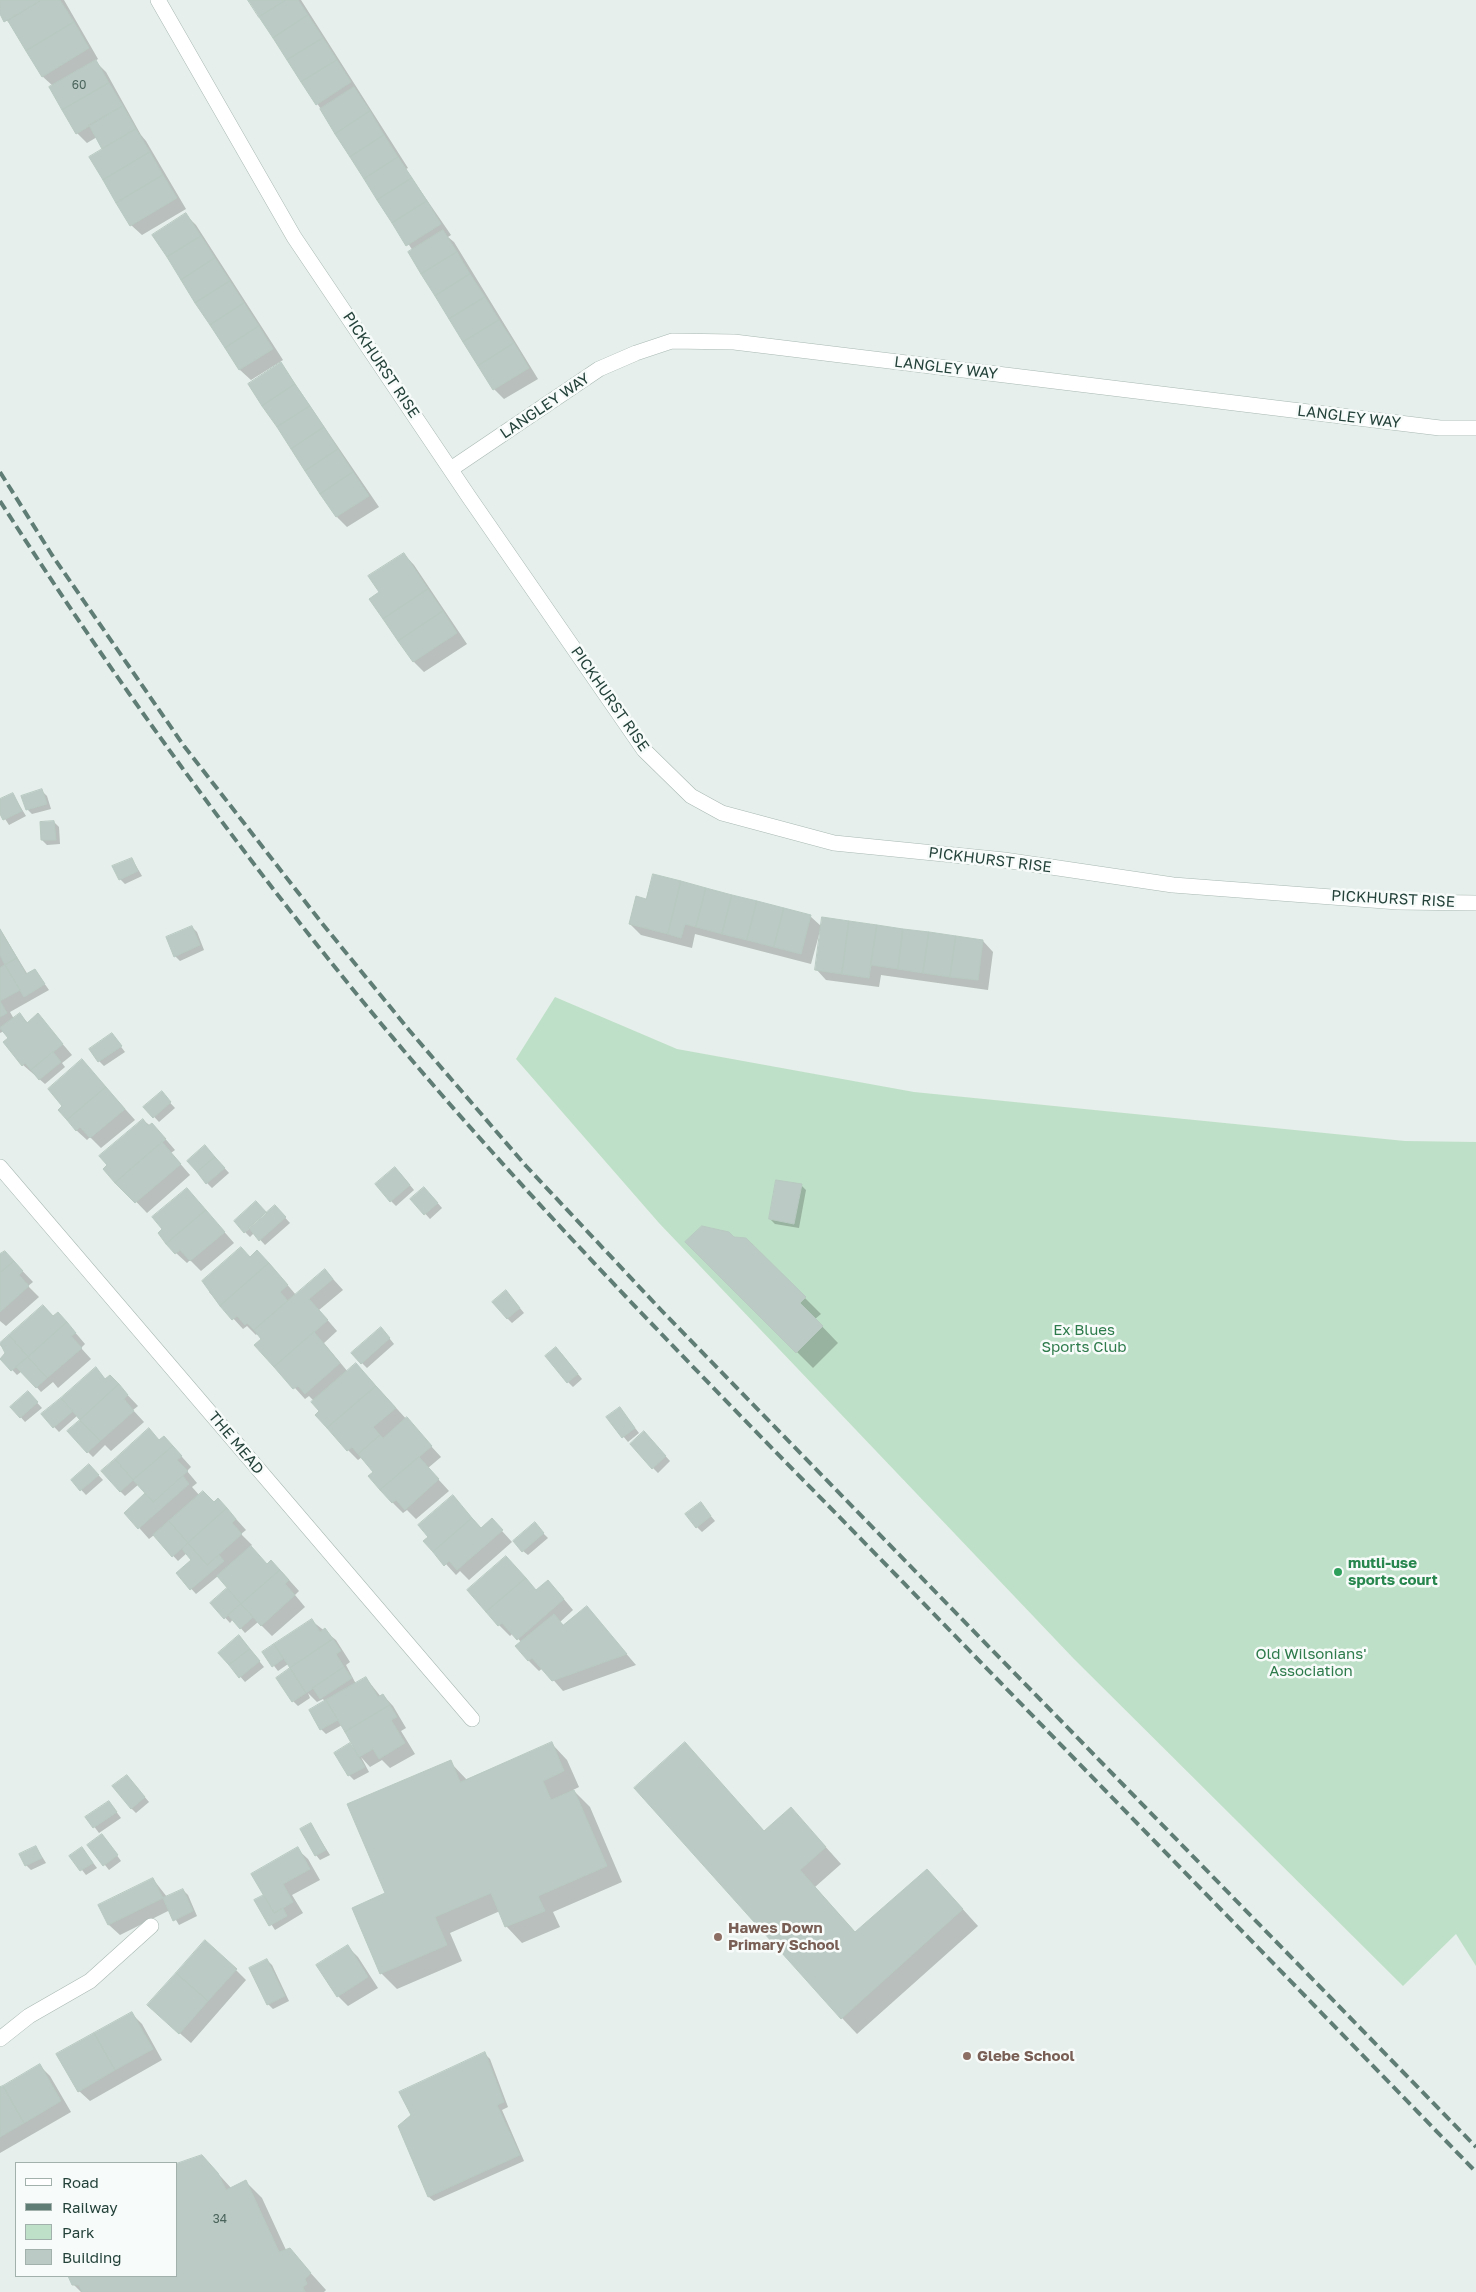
<!DOCTYPE html>
<style>
body{margin:0}
#map{position:relative;width:1476px;height:2292px;overflow:hidden;background:#e6efeb;font-family:"Golos Text",sans-serif}
canvas{display:block}
.legend{position:absolute;left:15px;top:2162px;width:162px;height:115px;box-sizing:border-box;background:#f7fbf9;border:1px solid #a3b1ad;margin:0;padding:6px 9px;list-style:none;font-size:15px;color:#24423a}
.legend li{display:flex;align-items:center;gap:10px;height:25px}
.legend b{width:25px;border:1px solid #a3b1ad}
</style>
<div id="map">
<canvas width="1476" height="2292"></canvas>
<ul class="legend">
<li><b style="height:6px;background:#fff"></b>Road</li>
<li><b style="height:6px;background:#5f7d75"></b>Railway</li>
<li><b style="height:14px;background:#bfe0c8"></b>Park</li>
<li><b style="height:14px;background:#bbcac4"></b>Building</li>
</ul>
</div>
<script>
const ctx = document.querySelector('canvas').getContext('2d');
ctx.lineJoin = 'round';
function fillPath(path, color) { ctx.fillStyle = color; ctx.fill(path, 'evenodd'); }
function strokePath(path, color, width, dash) { ctx.strokeStyle = color; ctx.lineWidth = width; ctx.lineCap = dash ? 'butt' : 'round'; ctx.setLineDash(dash || []); ctx.stroke(path); }
function label(font, color, halo, rows, align = 'center') {
  ctx.font = font + ' "Golos Text",sans-serif'; ctx.lineWidth = 5; ctx.setLineDash([]); ctx.textBaseline = 'middle'; ctx.strokeStyle = halo; ctx.fillStyle = color; for (const [text, x, y, turn = 0] of rows) {
    ctx.save(); ctx.translate(x, y); ctx.rotate((+turn || 0) * Math.PI / 180); ctx.textAlign = isNaN(turn) ? turn : align; if (halo) ctx.strokeText(text, 0, 0); ctx.fillText(text, 0, 0); ctx.restore();
  }
}
fillPath(new Path2D(`
 M555 997 677 1049 914 1092 1405 1141 1476 1142V1966L1456 1934 1403 1986 1074 1659 659 1223 516 1059Z`), '#bfe0c8');
fillPath(new Path2D(`
 M0 0H64L98 59 95 61 106 72 141 135 146 141 186 209 142 235 131 225 104 149 97 137 87 143 77 133 53 86 42 76 15 30 0 12Z
 M250 0H301L408 168 406 169 416 184 451 235 448 237 454 242 538 379 504 399 494 389 413 251Z
 M186 215 196 225 283 360 251 380 240 370 154 235Z
 M285 369 379 507 347 527 337 517 308 472Z
 M404 554 414 565 467 644 424 672 414 662 381 593Z
 M42 791 47 796 51 809 32 814 27 809Z
 M13 795 26 816 9 825 0 811V801Z
 M54 822 59 827 60 844 47 845 42 840Z
 M132 859 142 876 125 884 120 879Z
 M647 901 810 916 822 927 823 918 983 941 993 952 988 990 881 975 879 987 826 980 816 969 821 932 820 931 811 964 695 934 692 948 641 935 630 924Z
 M192 927 197 932 204 950 180 961 175 956Z
 M0 929 28 975 35 970 49 990 10 1012 14 1019 20 1015 28 1023 38 1015 72 1055 62 1063 65 1067 45 1084 23 1065 4 1031 0 1033Z
 M112 1035 125 1052 104 1066 99 1061Z
 M82 1061 135 1120 101 1148 90 1137 87 1140 76 1130 64 1106Z
 M161 1093 175 1108 159 1122 145 1107Z
 M143 1120 162 1135 175 1150 171 1153 190 1175 147 1213 105 1169Z
 M210 1152 229 1173 212 1188 207 1183Z
 M400 1173 414 1190 396 1206 391 1201Z
 M801 1185 806 1190 799 1228 775 1224 770 1219Z
 M187 1189 234 1243 201 1271 190 1260 187 1263 176 1253 164 1229Z
 M429 1193 442 1208 430 1219 412 1199Z
 M280 1212 290 1223 265 1245 254 1233 250 1237 245 1232 267 1215Z
 M746 1239 821 1314 815 1319 838 1343 813 1368 687 1242Z
 M0 1254 15 1263 33 1282 28 1286 39 1297 6 1326 0 1321Z
 M250 1258 268 1262 296 1295 325 1270 343 1290 319 1310 337 1331 324 1343 348 1372 366 1375 441 1457 428 1468 449 1491 416 1519 407 1510 403 1513 393 1503 370 1476 375 1472 362 1457 358 1460 348 1450 314 1401 309 1396 305 1399 256 1345 263 1339 258 1333 256 1335 247 1326 243 1329 209 1292Z
 M511 1297 524 1313 512 1323 507 1318Z
 M43 1306 54 1317 68 1324 85 1344 81 1348 91 1359 58 1388 53 1382 41 1392 22 1371 17 1375 1 1358 7 1353 0 1345Z
 M386 1334 394 1344 367 1368 353 1354Z
 M561 1353 582 1379 573 1387 568 1382Z
 M96 1369 106 1380 120 1387 138 1406 133 1410 144 1422 111 1451 105 1445 93 1457 88 1452 94 1436 78 1415 59 1432 43 1415Z
 M28 1393 42 1408 25 1422 12 1407Z
 M624 1414 639 1433 628 1442 608 1418Z
 M649 1438 670 1461 658 1473 653 1468Z
 M160 1441 174 1448 191 1467 187 1471 197 1483 192 1487 200 1496 228 1510 246 1530 241 1534 252 1545 250 1547 267 1565 282 1572 299 1591 295 1595 305 1607 272 1636 258 1622 245 1633 233 1619 230 1623 212 1603 229 1588 218 1576 196 1594 178 1574 193 1560 187 1553 178 1561 154 1535 149 1539 126 1513 147 1494 139 1484 125 1496 120 1491Z
 M89 1465 103 1480 86 1495 72 1480Z
 M453 1497 482 1529 492 1520 512 1542 469 1580 460 1571 456 1575 425 1541Z
 M705 1509 715 1521 702 1532 697 1527Z
 M539 1529 548 1538 528 1555 523 1551Z
 M469 1590 558 1592 573 1610 560 1622 564 1626 587 1608 636 1665 563 1691 543 1668 539 1671 529 1661 517 1646 521 1642 513 1633 510 1636 499 1625Z
 M312 1621 336 1640 350 1662 346 1665 356 1684 366 1678 381 1697 383 1695 393 1706 406 1728 401 1731 415 1754 390 1768 382 1760 370 1767 361 1757 369 1772 354 1780 349 1775 350 1745 355 1750 342 1725 326 1734 321 1729 325 1702 323 1699 317 1702 308 1693 310 1698 298 1706 293 1701 292 1669 288 1664 278 1671 264 1653Z
 M244 1642 264 1667 245 1682 220 1653Z
 M552 1744 567 1760 579 1787 573 1790 590 1807 622 1882 553 1912 560 1927 522 1943 507 1927 500 1911 450 1933 462 1961 397 1989 381 1973 387 1894 450 1762 467 1780Z
 M685 1744 765 1832 806 1825 841 1864 815 1887 856 1933 942 1886 978 1926 857 2034 842 2018Z
 M127 1776 149 1802 136 1813 131 1808Z
 M109 1802 121 1818 99 1833 87 1817Z
 M311 1825 330 1855 320 1860 316 1855Z
 M106 1840 121 1861 109 1870 89 1845Z
 M36 1847 46 1863 31 1870 26 1865Z
 M82 1848 97 1868 86 1875 71 1856Z
 M297 1849 308 1859 320 1880 292 1895 303 1913 275 1930 256 1901 265 1896Z
 M153 1879 167 1897 183 1890 188 1895 197 1916 179 1925 170 1910 120 1935 109 1925 100 1906Z
 M347 1946 358 1957 378 1988 348 2006 338 1996Z
 M267 1960 272 1965 289 2001 273 2009 268 2004Z
 M236 1970 246 1980 191 2043 159 2015Z
 M131 2013 142 2024 162 2060 90 2101 79 2091Z
 M485 2054 490 2059 508 2107 502 2110 524 2161 434 2201 429 2197 400 2127Z
 M40 2066 50 2076 71 2112 0 2153V2089Z
 M202 2156 232 2189 246 2182 262 2198 286 2250 289 2249 326 2290 324 2292H81L73 2284 70 2276H176Z`), '#0003');
const building = new Path2D(`
 M0 0H41L4 22 0 14Z
 M42 0H60L74 22 26 51 8 21Z
 M248 0H286L259 17Z
 M286 0H298L308 15 273 38 259 17Z
 M308 15 323 38 287 60 273 38Z
 M74 22 89 48 42 77 26 51Z
 M323 38 337 60 301 82 287 60Z
 M96 60 109 83 62 110 49 87Z
 M337 60 351 82 316 105 301 82Z
 M109 83 123 106 76 134 62 110Z
 M354 87 370 111 335 134 320 109Z
 M123 106 136 129 102 149 89 125Z
 M370 111 384 135 350 157 335 134Z
 M136 129 150 152 103 180 89 157Z
 M384 135 398 157 364 179 350 157Z
 M150 152 163 175 116 203 103 180Z
 M398 157 412 178 377 200 364 179Z
 M163 175 177 198 130 226 116 203Z
 M412 178 427 201 392 223 377 200Z
 M427 201 441 224 406 246 392 223Z
 M186 213 201 236 167 257 152 235Z
 M443 230 457 252 421 274 408 252Z
 M201 236 215 258 181 280 167 257Z
 M457 252 470 274 435 296 421 274Z
 M215 258 230 281 195 303 181 280Z
 M470 274 485 297 449 319 435 296Z
 M230 281 244 303 210 325 195 303Z
 M485 297 499 320 463 342 449 319Z
 M244 303 259 326 225 348 210 325Z
 M499 320 514 343 478 366 463 342Z
 M259 326 273 349 239 370 225 348Z
 M514 343 529 368 493 390 478 366Z
 M281 362 295 384 262 406 248 384Z
 M295 384 310 406 277 427 262 406Z
 M310 406 324 427 291 449 277 427Z
 M324 427 338 449 305 471 291 449Z
 M338 449 353 472 320 494 305 471Z
 M353 472 369 496 336 517 320 494Z
 M404 553 428 589 383 619 369 599 379 592 368 576Z
 M428 589 443 611 398 641 383 619Z
 M443 611 457 633 413 662 398 641Z
 M42 789 47 804 26 810 21 796Z
 M13 793 22 811 3 820 0 814V799Z
 M54 821 56 840H41L40 822Z
 M132 858 138 871 119 880 112 866Z
 M653 874 681 881 668 934 629 924 636 896 646 899Z
 M681 881 706 888 696 927 685 924 681 938 668 934Z
 M706 888 732 895 722 934 696 927Z
 M732 895 757 901 747 940 722 934Z
 M757 901 784 908 774 947 747 940Z
 M784 908 811 915 801 954 774 947Z
 M822 917 849 921 842 974 815 970Z
 M849 921 877 925 869 978 842 974Z
 M877 925 903 929 898 969 871 965Z
 M192 926 200 945 174 957 166 937Z
 M0 929 17 958 5 965 0 955Z
 M903 929 929 932 923 973 898 969Z
 M929 932 956 936 950 977 923 973Z
 M956 936 983 940 978 980 950 977Z
 M17 958 26 974 35 969 45 984 24 997 5 965Z
 M5 965 20 990 0 1001 7 1013 0 1017V968Z
 M20 1013 27 1023 38 1013 63 1044 31 1070 25 1063 22 1066 3 1042 8 1038 0 1028Z
 M112 1033 122 1046 98 1062 89 1049Z
 M53 1052 61 1062 39 1080 31 1070Z
 M82 1059 106 1087 67 1120 58 1110 62 1106 48 1089Z
 M106 1087 125 1109 90 1138 80 1127 76 1131 67 1120Z
 M162 1091 171 1102 153 1118 143 1107Z
 M143 1119 148 1126 152 1123 166 1139 115 1183 103 1169 107 1165 99 1156Z
 M162 1142 181 1164 135 1203 115 1183Z
 M205 1145 215 1157 197 1172 187 1161Z
 M215 1157 225 1168 206 1184 197 1172Z
 M395 1167 410 1185 390 1202 375 1184Z
 M776 1180 802 1184 794 1224 769 1219Z
 M424 1187 438 1203 424 1215 410 1199Z
 M187 1188 206 1210 166 1244 158 1233 162 1229 152 1217Z
 M256 1201 267 1213 244 1233 234 1221Z
 M275 1205 286 1217 259 1241 249 1228Z
 M206 1210 225 1232 190 1261 180 1250 175 1254 166 1244Z
 M702 1226 729 1232 734 1237 746 1238 806 1297 800 1303 823 1326 796 1353 685 1242Z
 M241 1247 250 1257 257 1250 269 1263 220 1306 202 1281Z
 M5 1251 14 1261 0 1273V1254Z
 M14 1261 23 1271 19 1275 29 1286 0 1312V1273Z
 M269 1263 288 1285 280 1292 288 1301 254 1330 247 1323 245 1325 237 1316 232 1320 220 1306Z
 M325 1269 333 1279 309 1299 328 1320 274 1367 254 1345 261 1339 254 1330Z
 M506 1290 520 1308 507 1319 492 1302Z
 M43 1305 53 1316 58 1312 67 1322 28 1357 9 1335Z
 M67 1322 76 1333 71 1336 82 1348 47 1378 28 1357Z
 M381 1327 390 1338 361 1364 351 1353Z
 M314 1332 340 1363 305 1394 298 1386 293 1389 274 1367Z
 M9 1335 28 1357 11 1371 0 1359 5 1353 0 1343Z
 M556 1347 578 1374 567 1383 545 1356Z
 M28 1357 47 1378 36 1388 16 1367Z
 M356 1363 376 1386 327 1428 315 1415 319 1411 311 1402Z
 M96 1367 105 1379 110 1375 119 1384 80 1420 61 1398Z
 M119 1384 128 1395 124 1399 134 1411 100 1441 80 1420Z
 M376 1386 396 1408 373 1427 380 1435 358 1454 352 1447 347 1451 327 1428Z
 M28 1391 38 1402 20 1418 10 1407Z
 M61 1398 73 1411 53 1428 41 1414Z
 M620 1407 635 1428 622 1438 606 1417Z
 M407 1417 432 1446 380 1490 368 1476 373 1472 358 1454 380 1435 383 1438Z
 M80 1420 100 1441 87 1453 67 1431Z
 M149 1428 159 1440 164 1436 173 1446 133 1480 115 1459Z
 M644 1431 666 1456 652 1469 630 1444Z
 M173 1446 182 1456 177 1460 188 1471 153 1502 133 1480Z
 M419 1457 439 1479 405 1510 396 1500 392 1503 380 1490Z
 M115 1459 133 1480 120 1492 101 1471Z
 M89 1464 99 1475 80 1491 71 1480Z
 M183 1476 189 1484 138 1529 124 1513 145 1493 153 1502Z
 M203 1491 214 1502 218 1498 227 1508 188 1543 169 1521Z
 M453 1495 472 1518 433 1552 423 1541 428 1537 418 1525Z
 M701 1502 711 1516 696 1528 685 1514Z
 M227 1508 236 1519 232 1523 242 1534 207 1565 188 1543Z
 M472 1518 481 1528 492 1518 503 1530 457 1570 449 1561 444 1566 433 1552Z
 M169 1521 188 1543 172 1557 153 1535Z
 M535 1522 544 1533 522 1552 513 1541Z
 M188 1543 207 1565 219 1555 224 1561 190 1590 176 1573 191 1560 182 1549Z
 M251 1546 267 1564 271 1560 280 1570 241 1604 217 1576Z
 M506 1556 526 1578 486 1612 467 1590Z
 M280 1570 289 1580 285 1584 295 1595 261 1626 241 1604Z
 M526 1578 536 1590 548 1580 564 1599 517 1640 502 1623 498 1626 486 1612Z
 M227 1588 241 1604 224 1619 210 1603Z
 M241 1604 253 1617 240 1629 228 1615Z
 M587 1606 627 1654 552 1681 532 1658 528 1661 515 1646 554 1614 563 1625Z
 M312 1619 320 1632 325 1628 333 1639 290 1668 274 1644Z
 M239 1635 250 1649 229 1665 218 1653Z
 M333 1639 341 1651 336 1654 344 1667 306 1693 290 1668Z
 M274 1644 283 1659 272 1667 262 1652Z
 M250 1649 260 1661 239 1678 229 1665Z
 M344 1667 352 1678 320 1699 313 1688Z
 M290 1668 306 1693 292 1702 276 1678Z
 M366 1677 378 1697 383 1694 390 1705 345 1732 326 1700Z
 M326 1700 338 1720 320 1730 309 1710Z
 M390 1705 397 1717 391 1720 405 1743 379 1759 373 1749 359 1757 345 1732Z
 M552 1742 564 1771 543 1781 551 1800 574 1790 607 1866 538 1896 545 1911 505 1927 491 1893 435 1917 447 1945 380 1974 352 1908 385 1893 347 1804 451 1760 460 1782Z
 M685 1742 764 1831 791 1807 826 1847 800 1870 855 1932 927 1869 963 1909 841 2019 634 1788Z
 M350 1743 365 1767 348 1776 334 1753Z
 M127 1775 145 1797 131 1809 112 1786Z
 M109 1801 117 1812 93 1828 85 1817Z
 M311 1823 326 1850 315 1856 300 1829Z
 M102 1834 118 1855 103 1866 87 1845Z
 M36 1846 42 1858 25 1866 19 1854Z
 M82 1847 93 1863 80 1871 69 1856Z
 M298 1847 310 1869 283 1884 293 1902 274 1913 251 1874Z
 M153 1878 163 1898 108 1925 98 1905Z
 M183 1889 193 1911 173 1921 163 1898Z
 M264 1895 274 1913 283 1908 287 1916 269 1926 254 1900Z
 M205 1940 237 1969 208 2001 176 1973Z
 M348 1945 368 1977 337 1997 316 1965Z
 M267 1959 285 1996 267 2005 249 1968Z
 M176 1973 208 2001 179 2034 147 2005Z
 M132 2012 153 2049 115 2070 94 2033Z
 M94 2033 115 2070 78 2092 56 2054Z
 M485 2052 504 2102 497 2105 520 2155 428 2197 398 2126 411 2115 399 2092Z
 M40 2064 61 2101 24 2123 3 2086Z
 M3 2086 24 2123 0 2137V2087Z
 M202 2155 218 2173 226 2190 246 2180 279 2252 290 2248 311 2273 305 2279 307 2284 303 2287 305 2292H82L79 2285H72L68 2276H176V2164Z`);
fillPath(building, '#bbcac4');
strokePath(building, '#b8c9c2', 1);
const minor = new Path2D(`
 M158 0 294 237 469 497 644 750 691 796 722 813 834 843 1004 860 1173 885 1398 902 1476 903
 M451 469 599 369 636 353 672 341 734 342 1440 428H1476
 M0 1167 472 1719
 M0 2039 29 2016 90 1981 151 1926`);
strokePath(minor, '#a8b8b2', 16);
strokePath(minor, '#fff', 15);
strokePath(new Path2D(`
 M0 472 52 555 184 746 321 922 409 1030 526 1166 661 1310 1476 2147
 M0 501C103 662 214 817 334 966 507 1182 704 1378 897 1576 1090 1775 1283 1973 1476 2172`), '#5f7d75', 4, [10, 5]);
for (const [x, y, r, color] of [
 [1338,1572,5,"#2e9e5b"],
 [718,1937,5,"#8d6e63"],
 [967,2056,5,"#8d6e63"]
]) { const dot = new Path2D(); dot.arc(x, y, r, 0, 2 * Math.PI); ctx.fillStyle = color; ctx.fill(dot); strokePath(dot, '#f7fbf9', 2); }
label('12px', '#4a645c', null, [
 ["60",79,85],
 ["34",220,2219]
]);
label('15px', '#24423a', '#f7fbf9', [
 ["PICKHURST RISE",381,365,56],
 ["LANGLEY WAY",946,368,7],
 ["LANGLEY WAY",545,406,-34],
 ["LANGLEY WAY",1349,417,7],
 ["PICKHURST RISE",610,699,55],
 ["PICKHURST RISE",990,860,7],
 ["PICKHURST RISE",1393,899,3],
 ["THE MEAD",236,1443,50]
]);
label('15px', '#2d7a4b', '#f7fbf9', [
 ["Ex Blues",1084,1330],
 ["Sports Club",1084,1347],
 ["Old Wilsonians'",1311,1654],
 ["Association",1311,1671]
]);
label('bold 15px', '#27864d', '#f7fbf9', [
 ["mutli-use",1348,1563],
 ["sports court",1348,1580]
], 'left');
label('bold 15px', '#785e54', '#f7fbf9', [
 ["Hawes Down",728,1928],
 ["Primary School",728,1945],
 ["Glebe School",977,2056]
], 'left');
</script>
